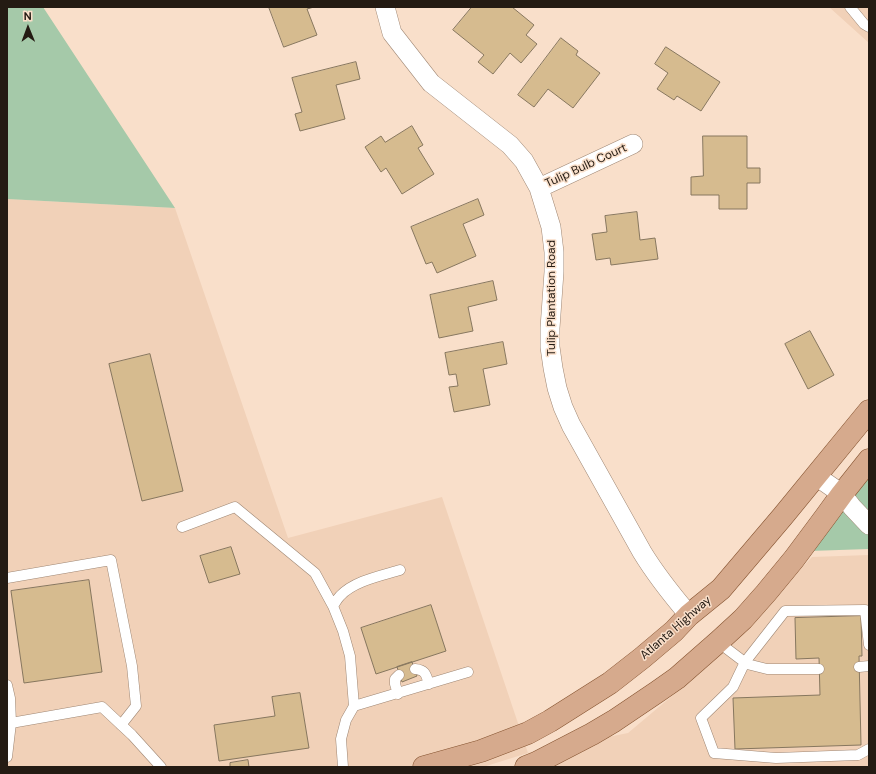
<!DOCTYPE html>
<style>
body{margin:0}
#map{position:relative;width:876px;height:774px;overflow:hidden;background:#f9dfca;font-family:"DM Sans",sans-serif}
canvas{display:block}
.frame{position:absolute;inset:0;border:8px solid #241b13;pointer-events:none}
.north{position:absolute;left:8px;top:8px;width:40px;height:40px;-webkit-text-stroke:3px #f9dfca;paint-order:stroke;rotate:359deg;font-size:11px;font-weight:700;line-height:16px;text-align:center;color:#241b13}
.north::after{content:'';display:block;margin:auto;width:14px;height:18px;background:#241b13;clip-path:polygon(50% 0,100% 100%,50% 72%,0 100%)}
</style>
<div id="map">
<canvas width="876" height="774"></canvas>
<div class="frame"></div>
<div class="north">N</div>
</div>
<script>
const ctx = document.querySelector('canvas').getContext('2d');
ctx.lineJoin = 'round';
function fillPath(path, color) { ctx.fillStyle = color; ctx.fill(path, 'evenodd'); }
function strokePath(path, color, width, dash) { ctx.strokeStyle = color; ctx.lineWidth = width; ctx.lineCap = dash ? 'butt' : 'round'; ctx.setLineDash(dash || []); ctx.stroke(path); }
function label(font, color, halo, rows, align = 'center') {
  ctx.font = font + ' "DM Sans",sans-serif'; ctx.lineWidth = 3; ctx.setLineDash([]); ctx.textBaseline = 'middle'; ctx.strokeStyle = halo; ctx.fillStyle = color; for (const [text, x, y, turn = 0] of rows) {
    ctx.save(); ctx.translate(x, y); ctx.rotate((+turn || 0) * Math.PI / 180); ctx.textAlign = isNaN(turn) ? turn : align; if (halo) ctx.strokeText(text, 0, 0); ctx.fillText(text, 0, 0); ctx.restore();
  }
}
fillPath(new Path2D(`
 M829 7H869V43Z
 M7 199 175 208 288 538 442 497 528 753 628 733 710 664 812 557 869 555V767H533L528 753 483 767H7Z`), '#f1d1b8');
fillPath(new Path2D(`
 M7 7H43L175 208 7 199Z
 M869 472V549L809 551Z`), '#a5c9a9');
const building = new Path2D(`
 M269 7H314L307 9 317 35 284 47Z
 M472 7H512L534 25 526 35 537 44 521 63 510 53 493 74 478 62 484 55 453 30Z
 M561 38 578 51 576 55 600 73 573 108 548 89 534 107 518 95Z
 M666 47 720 82 701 111 677 96 674 100 657 89 668 73 655 64Z
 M356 62 360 79 336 85 345 119 300 131 295 114 302 112 292 78Z
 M412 126 423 145 418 148 434 174 402 194 386 168 381 172 365 147 381 136 385 142Z
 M703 136H747V168H760V183H747V209H719V195H691V177L703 176Z
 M478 199 484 215 463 224 476 256 437 273 432 262 426 264 411 227Z
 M637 212 640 240 655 238 658 259 611 265 610 258 596 260 592 234 607 232 605 216Z
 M493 281 497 300 468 307 473 331 439 338 430 295Z
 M810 331 834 375 808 389 785 344Z
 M503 342 507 364 483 369 490 405 454 412 449 387 458 386 456 374 449 375 445 353Z
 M150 354 183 491 142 501 109 364Z
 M231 547 240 574 209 583 200 556Z
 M89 580 102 672 24 683 11 591Z
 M431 605 446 651 376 674 361 628Z
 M861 616 862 656H859L861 745 735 749 733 698 820 695 819 658 796 659 795 618Z
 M412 662 417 676 402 682 397 667Z
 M300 693 309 748 219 761 214 725 275 716 272 697Z
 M248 760 249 767H230V763Z`);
fillPath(building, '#d6bb8f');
strokePath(building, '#87775f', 1);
const lane = new Path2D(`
 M850 7 864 24 869 27
 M182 527 235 507 315 573 333 606 343 631 350 656 354 706 346 720 341 739 343 767
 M7 578 111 560 132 666 136 706 121 725
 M333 606C335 603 337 599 340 596 354 581 380 576 400 570
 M718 642 747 664 767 669H819
 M869 645 865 610 785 611 745 662 733 687 701 718 714 753 776 758 858 755 869 749
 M859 667 869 666
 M415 669C426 670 426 675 429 684
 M7 685 10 698 11 723
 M398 694 395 684V679L399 675
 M354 706 468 672
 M7 757 11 723 102 707 132 735 161 767`);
const street = new Path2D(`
 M385 7 392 33 431 83 510 145 524 161 539 188 551 227 554 252V272L550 328V347L553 368 557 388 563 407 571 425 642 552C656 575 672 595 689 615
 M539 188 633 144
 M816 476 842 494 852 507 869 525`);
const primary = new Path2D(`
 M424 767 481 751 528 733 550 721 610 683 642 658 674 631 689 615 721 589 783 516 869 411
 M526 767 536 763 592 734 614 721 657 692 677 678 718 642 743 619 766 593 794 559 826 516 842 494 869 460`);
strokePath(lane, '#9f8774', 11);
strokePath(street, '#9f8774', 20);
strokePath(primary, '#865431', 23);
strokePath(lane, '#fff', 10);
strokePath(street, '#fff', 19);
strokePath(primary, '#d6aa8d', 22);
label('12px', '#241b13', '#f9dfca', [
 ["Tulip Bulb Court",586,166,-25],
 ["Tulip Plantation Road",552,298,-90],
 ["Atlanta Highway",676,628,-41]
]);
</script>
